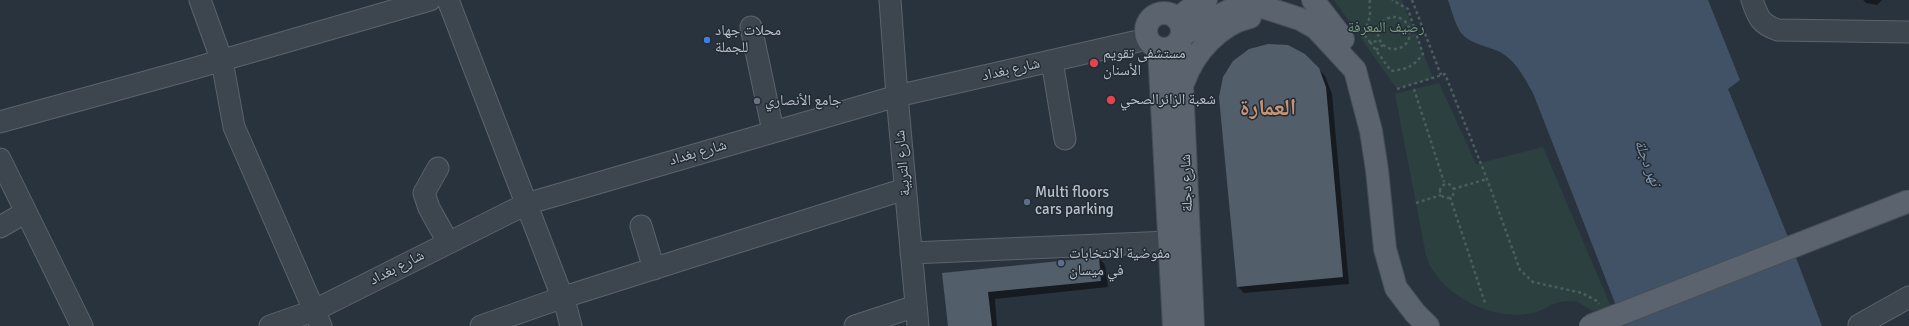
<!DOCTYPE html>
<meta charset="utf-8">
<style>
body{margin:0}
canvas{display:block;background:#29333e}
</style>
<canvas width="1909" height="326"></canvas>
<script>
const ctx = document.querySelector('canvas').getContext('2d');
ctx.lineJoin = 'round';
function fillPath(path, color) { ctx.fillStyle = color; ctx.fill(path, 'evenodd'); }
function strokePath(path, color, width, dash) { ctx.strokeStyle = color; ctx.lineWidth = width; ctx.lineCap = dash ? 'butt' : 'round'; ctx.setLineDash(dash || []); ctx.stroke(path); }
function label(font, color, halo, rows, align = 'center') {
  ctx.font = font + ' Signika,"Noto Naskh Arabic",sans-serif'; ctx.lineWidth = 3; ctx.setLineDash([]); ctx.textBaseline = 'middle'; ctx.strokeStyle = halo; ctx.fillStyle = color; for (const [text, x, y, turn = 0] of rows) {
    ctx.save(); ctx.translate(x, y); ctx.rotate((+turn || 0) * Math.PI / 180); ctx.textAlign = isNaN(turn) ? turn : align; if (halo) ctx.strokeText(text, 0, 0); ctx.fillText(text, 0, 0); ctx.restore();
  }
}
fillPath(new Path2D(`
 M1334 0H1402L1433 78 1397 89Z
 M1439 83 1476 164 1543 147 1611 307 1592 311 1577 301C1570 301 1563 301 1556 303 1546 307 1538 313 1527 314 1493 319 1450 299 1432 269 1429 265 1428 259 1426 255L1395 94Z`), '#2c4040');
fillPath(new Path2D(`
 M1448 0H1708L1740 80 1728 89 1790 242 1822 326H1624L1533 93C1524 77 1515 59 1498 51 1487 46 1471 44 1462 34 1455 25 1452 11 1448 0Z`), '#415266');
fillPath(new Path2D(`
 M1863 0H1882L1877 5 1866 3Z
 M1305 55 1325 76 1332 94 1349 284 1244 293 1238 287Z
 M1099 258 1105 265 1108 287 995 299 997 326H949L944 274Z`), '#0007');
fillPath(new Path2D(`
 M1268 44 1288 45 1305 54 1319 68 1326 87 1343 277 1237 287 1219 97 1223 77 1233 61 1249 49Z
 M1099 257 1101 281 988 292 992 326H948L942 273Z`), '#525e69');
const minor = new Path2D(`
 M200 0 222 61 234 127 321 326
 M448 0 566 307 571 326
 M890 0 897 96 918 326
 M1752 0C1758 17 1760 24 1778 30L1909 32
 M751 27 773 131
 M1052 61 1065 139
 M0 122 185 71 430 0
 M0 159 82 326
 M438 168 424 193 429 208 448 242
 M641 226 654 269
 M0 227 26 212
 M911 253 1169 242
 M1859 325 1909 297
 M270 326 313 311 526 204 897 96 1147 39
 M481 326 561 298 905 189
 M855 326 916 306`);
const major = new Path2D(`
 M1313 0 1343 39
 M1146 31a18 18 0 1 1 36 0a18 18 0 1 1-36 0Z
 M1177 19 1195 5 1206 0
 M1182 35 1236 7 1249 6 1263 7 1300 19 1316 28 1355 70 1371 131 1377 170 1385 249 1396 288 1415 313 1428 326
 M1180 40 1193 326
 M1159 49 1174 326
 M1184 81C1194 53 1219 24 1250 17`);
strokePath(minor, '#5b636c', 23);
strokePath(major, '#464e58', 24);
strokePath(new Path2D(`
 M1370 0C1369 5 1370 8 1370 13 1370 20 1365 26 1365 36L1370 42 1380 41
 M1412 0 1441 75
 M1378 33a16 16 0 1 1 32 0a16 16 0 1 1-32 0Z
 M1370 42 1391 71C1407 69 1413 67 1423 54L1408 9 1392 0
 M1376 50 1383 45
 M1397 89 1445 74 1487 179 1520 270 1533 282 1582 293 1597 301 1599 304
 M1414 89 1444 182
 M1440 191a7 7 0 1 1 14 0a7 7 0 1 1-14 0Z
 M1453 189 1487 179
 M1450 197 1485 303
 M1416 203 1441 195`), '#4b5d5e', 2.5, [3, 3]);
strokePath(minor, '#3d454f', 21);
strokePath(major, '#5b646e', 22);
const majorBridge = new Path2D(`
 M1590 326 1909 201`);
strokePath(majorBridge, '#464e58', 24, []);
strokePath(majorBridge, '#5b646e', 22);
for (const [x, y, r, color] of [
 [707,40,4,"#3f7fe0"],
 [1094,63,5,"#e0444e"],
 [1111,100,5,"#e0444e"],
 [757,101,4,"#6b7280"],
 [1027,202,4,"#5c6f8a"],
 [1061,263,4,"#5c6f8a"]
]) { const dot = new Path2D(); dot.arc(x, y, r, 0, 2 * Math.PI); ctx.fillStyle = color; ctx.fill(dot); strokePath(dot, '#222a34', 1.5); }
label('15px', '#7a9c81', '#222a34', [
 ["رصيف المعرفة",1386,28]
]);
label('15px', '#b9c0c9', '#222a34', [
 ["محلات جهاد",715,31],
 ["للجملة",715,48],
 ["مستشفى تقويم",1103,54],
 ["الأسنان",1103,71],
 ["شعبة الزائرالصحي",1120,100],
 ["جامع الأنصاري",765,101],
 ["Multi floors",1035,193],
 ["cars parking",1035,210],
 ["مفوضية الانتخابات",1069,254],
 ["في ميسان",1069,271]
], 'left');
label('15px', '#b9c0c9', '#222a34', [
 ["شارع بغداد",1011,70,-13],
 ["شارع بغداد",698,153,-16],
 ["شارع التربية",903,163,-95],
 ["شارع دجلة",1187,183,-92],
 ["شارع بغداد",397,268,-27]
]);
label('italic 16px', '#7e92a9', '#222a34', [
 ["نهر دجلة",1647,163,69]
]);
label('bold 23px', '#ca9473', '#222a34', [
 ["العمارة",1268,109]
]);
</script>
